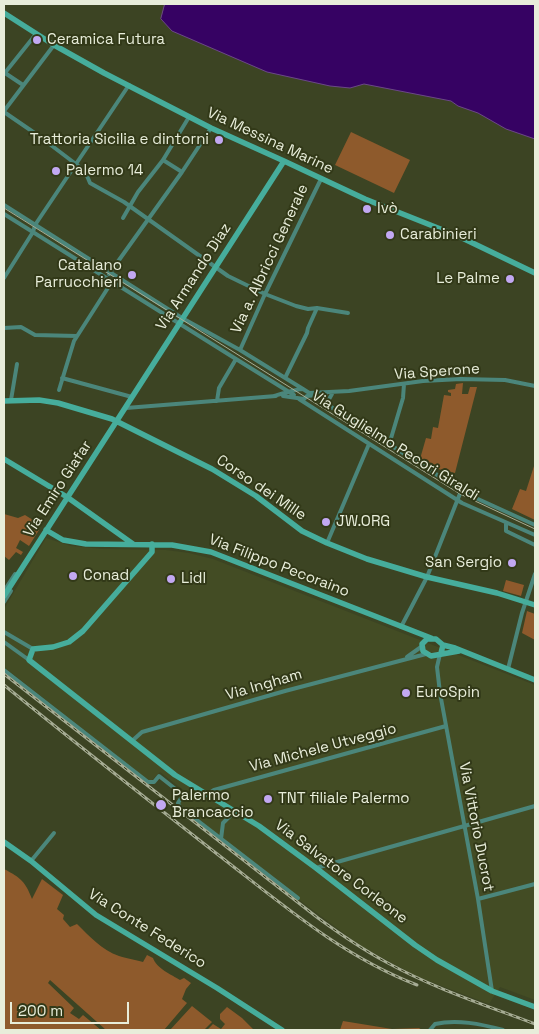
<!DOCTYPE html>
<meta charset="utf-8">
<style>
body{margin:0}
#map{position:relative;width:539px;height:1034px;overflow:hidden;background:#3c4423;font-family:"Space Grotesk",sans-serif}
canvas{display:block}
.frame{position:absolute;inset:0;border:5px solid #e8edda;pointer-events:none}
.scale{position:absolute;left:10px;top:1002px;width:119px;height:22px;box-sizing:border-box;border:2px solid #e8edda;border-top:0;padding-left:6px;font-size:15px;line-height:18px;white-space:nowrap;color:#e8edda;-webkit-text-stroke:4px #323918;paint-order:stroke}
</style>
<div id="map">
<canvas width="539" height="1034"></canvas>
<div class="frame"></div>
<div class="scale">200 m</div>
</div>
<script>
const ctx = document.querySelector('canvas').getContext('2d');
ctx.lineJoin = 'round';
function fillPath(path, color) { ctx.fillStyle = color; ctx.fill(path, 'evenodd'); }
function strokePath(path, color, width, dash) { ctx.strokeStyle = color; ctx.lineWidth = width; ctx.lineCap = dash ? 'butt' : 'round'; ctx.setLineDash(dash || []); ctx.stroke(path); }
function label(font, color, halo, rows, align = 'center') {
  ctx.font = font + ' "Space Grotesk",sans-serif'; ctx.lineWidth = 4; ctx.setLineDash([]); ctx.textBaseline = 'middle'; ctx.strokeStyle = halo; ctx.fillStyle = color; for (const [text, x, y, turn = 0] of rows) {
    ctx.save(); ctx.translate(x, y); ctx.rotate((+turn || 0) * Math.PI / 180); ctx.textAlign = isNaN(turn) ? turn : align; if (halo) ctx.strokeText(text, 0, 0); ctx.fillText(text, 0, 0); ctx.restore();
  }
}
fillPath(new Path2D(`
 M46 538 71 546 103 549 166 550 189 553 213 559 535 685V1000L500 987 489 1004 416 976 361 946 298 899 181 805V801L187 793 160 772 152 780 149 781 4 667V609Z`), '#434c24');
fillPath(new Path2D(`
 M351 132 410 160 394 193 335 165Z
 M463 383 462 394H468L470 387H477L456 469 455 473 438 469 436 470 420 459 426 438 431 439 433 427 438 428 444 395 451 396V393L448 392V390L455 389 456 384Z
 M535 463V520L512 509 520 489 526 491Z
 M4 514 18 518 25 515 36 522 33 526 39 530 29 546 20 540 16 548 23 552 21 555 16 552 9 560 4 556Z
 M506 580 524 585 521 596 503 591Z
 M527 611 535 614V640L522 633Z
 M4 869C21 878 25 881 32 899L42 879 63 895 57 909 64 915 63 919 70 927 77 924C89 936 102 950 119 956 125 958 136 960 143 962L147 955 153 958C156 968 172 975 180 980L184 978 191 983 186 989 182 999 187 1003 164 1030H106L50 980 48 983 74 1008 70 1013 79 1019 83 1015 101 1030H4Z
 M192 1006 212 1022 204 1030H170Z
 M227 1007 242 1018 254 1030H207L213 1024 221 1029 225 1024 220 1019V1014Z
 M343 1021 392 1029 419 1028 422 1030H340Z`), '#8e5a2c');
const water = new Path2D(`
 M165 4H535V139L506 129 478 113 458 106 451 101 364 84 350 88 330 86 267 72 172 31 161 19Z`);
fillPath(water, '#360263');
strokePath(water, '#6b4887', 1);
strokePath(new Path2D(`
 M5 73 23 85
 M4 74 36 34
 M4 111 54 45
 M4 112 39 136 85 171 90 183 124 202 228 276 265 294 296 306 308 309 317 308 348 313
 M163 160 182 172
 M4 205 182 318 240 350 303 389
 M4 214 236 359 294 395
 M123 218 138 192 163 160 189 117
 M109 274 182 172 211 128
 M4 278 33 232 35 225 129 85
 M4 328 21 327 35 335 77 336
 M240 350 265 294 321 179
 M62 378 132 397
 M285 378 307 333 308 328 317 308
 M59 390 74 341 113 280
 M309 393 349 391 423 381 461 379 505 380 535 386
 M274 396C281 394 297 389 303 389L467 494 535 525
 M283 396 304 399 307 396 326 394
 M299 399 462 503 535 535
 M11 400 17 364
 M217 401 219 388 236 359
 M329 405 328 401 332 394
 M126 408 276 396
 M389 445 403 398 404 384
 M506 523V531L535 545
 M327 543 369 444
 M4 591 15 574
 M4 602 11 591
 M401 627 427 577 461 491
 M4 632 33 649
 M4 642 29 660
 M440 654 437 667 440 693 478 899 492 991
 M407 657 421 647
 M508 669 522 613 535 574
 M4 670 148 782H154L159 776 183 795 178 803 180 807 298 898
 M132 741 142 732 285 691 426 654
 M208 794 214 790 446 726
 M221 839 223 823 235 811
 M31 861 54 833
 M316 868 535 806
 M478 899 535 884
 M430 1030 435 1024C457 1019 481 1024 503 1030`), '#4b867b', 4);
strokePath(new Path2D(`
 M4 13 54 45 104 73 211 128 284 161 365 199 458 236 535 273
 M4 401 39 400 58 403 112 419 212 469 256 496 302 531 327 543 367 559 427 577 497 593 535 605
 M4 459 67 497 133 544
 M46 530 63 540 86 544 172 545 211 552 431 638
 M152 544V552L83 631 69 642 53 647 33 649 29 660 175 775 259 826 316 868 415 945 437 960 492 991 535 1007
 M4 596 284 161
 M443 645 455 648 535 680
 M441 653 443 645 436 639H427L422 644 423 651 431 656 459 651
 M4 842 31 861 96 915 217 988 282 1030`), '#46ad9c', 5.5);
strokePath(new Path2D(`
 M4 208 460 494 535 529`), '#a6ac94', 1);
const rail = new Path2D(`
 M4 674 318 918C340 934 362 949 386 962 433 988 485 1005 535 1024
 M4 685C75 743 148 800 221 857 283 905 342 956 417 985`);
strokePath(rail, '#a6ac94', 3);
strokePath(rail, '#323918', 1, [4]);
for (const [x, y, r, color] of [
 [37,40,5,"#c2a8f2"],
 [219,140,5,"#c2a8f2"],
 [56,171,5,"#c2a8f2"],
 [367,209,5,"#c2a8f2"],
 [390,235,5,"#c2a8f2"],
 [132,275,5,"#c2a8f2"],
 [510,279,5,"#c2a8f2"],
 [326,522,5,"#c2a8f2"],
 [512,563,5,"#c2a8f2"],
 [73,576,5,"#c2a8f2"],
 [171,579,5,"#c2a8f2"],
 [406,693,5,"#c2a8f2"],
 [268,799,5,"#c2a8f2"],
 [161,805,6,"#c2a8f2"]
]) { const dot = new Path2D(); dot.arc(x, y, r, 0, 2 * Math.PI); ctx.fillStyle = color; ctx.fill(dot); strokePath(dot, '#323918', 2); }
label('15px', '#e8edda', '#323918', [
 ["Ceramica Futura",47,40],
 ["Trattoria Sicilia e dintorni",209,140,"right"],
 ["Palermo 14",66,171],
 ["Ivò",377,209],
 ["Carabinieri",400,235],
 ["Catalano",122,266,"right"],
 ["Parrucchieri",122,283,"right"],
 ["Le Palme",500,279,"right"],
 ["JW.ORG",336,522],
 ["San Sergio",502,563,"right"],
 ["Conad",83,576],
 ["Lidl",181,579],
 ["EuroSpin",416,693],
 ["Palermo",172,796],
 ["Brancaccio",172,813],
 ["TNT filiale Palermo",278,799]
], 'left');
label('15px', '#e8edda', '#323918', [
 ["Via Messina Marine",270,141,25],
 ["Via a. Albricci Generale",270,259,-65],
 ["Via Armando Diaz",194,277,-57],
 ["Via Sperone",437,372,-4],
 ["Via Guglielmo Pecori Giraldi",395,446,32],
 ["Corso dei Mille",261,488,34],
 ["Via Emiro Giafar",58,489,-57],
 ["Via Filippo Pecoraino",279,566,21],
 ["Via Ingham",264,685,-16],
 ["Via Michele Utveggio",323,748,-15],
 ["Via Vittorio Ducrot",476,827,79],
 ["Via Salvatore Corleone",341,872,37],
 ["Via Conte Federico",147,929,32]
]);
</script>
